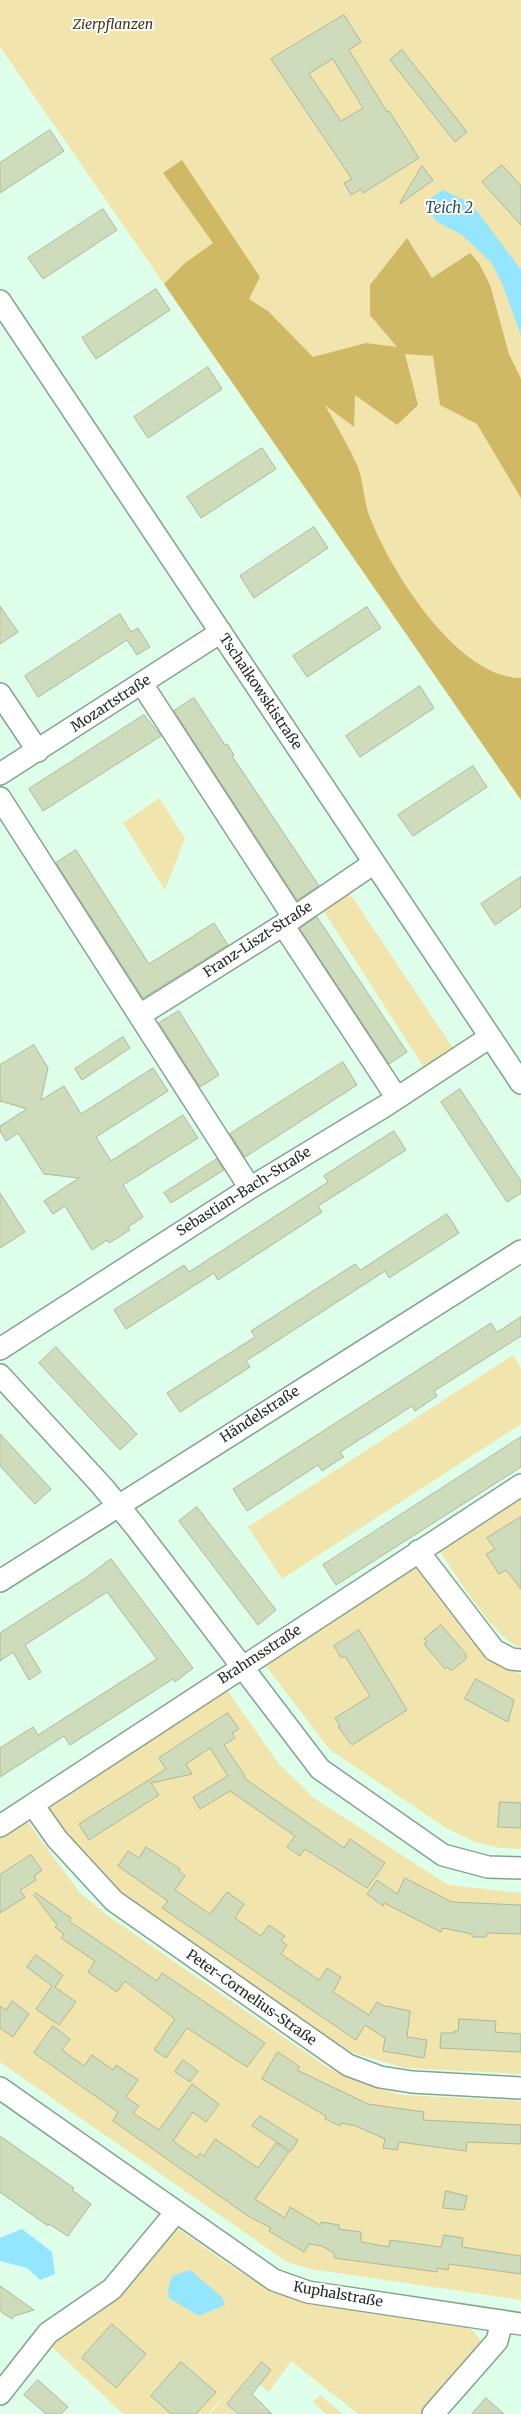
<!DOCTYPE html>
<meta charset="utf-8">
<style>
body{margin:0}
canvas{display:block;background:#deffe9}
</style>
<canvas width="521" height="2414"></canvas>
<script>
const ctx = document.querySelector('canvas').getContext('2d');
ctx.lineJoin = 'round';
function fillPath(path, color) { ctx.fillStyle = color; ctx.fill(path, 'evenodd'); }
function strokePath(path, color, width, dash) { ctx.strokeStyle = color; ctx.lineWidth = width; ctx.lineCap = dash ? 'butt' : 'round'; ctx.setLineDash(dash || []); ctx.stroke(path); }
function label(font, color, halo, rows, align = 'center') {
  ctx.font = font + ' Merriweather,serif'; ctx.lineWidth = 4; ctx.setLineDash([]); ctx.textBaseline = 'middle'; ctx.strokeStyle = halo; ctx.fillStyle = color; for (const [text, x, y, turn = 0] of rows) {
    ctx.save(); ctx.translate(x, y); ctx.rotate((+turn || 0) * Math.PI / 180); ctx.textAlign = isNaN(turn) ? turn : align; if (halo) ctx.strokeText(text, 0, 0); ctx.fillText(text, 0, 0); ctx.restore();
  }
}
fillPath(new Path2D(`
 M0 0H521V800L0 47Z
 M159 798 185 838 165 890 123 823Z
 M347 889 459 1057 430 1077 321 907Z
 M513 1355 521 1368V1424L282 1579 248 1527Z
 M521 1493V1647C499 1645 452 1569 438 1549Z
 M415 1566 482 1652 503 1667 521 1674V1849L501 1848 475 1842 446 1828 330 1750 263 1662Z
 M227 1690 279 1764 314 1798 448 1885 521 1893V2074L405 2068 347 2051 116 1892 44 1812Z
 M27 1821 80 1893 108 1916 327 2067 377 2088 401 2095 521 2101V2300L310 2269 287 2262 0 2062V1838Z
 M172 2229H179L226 2263 273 2292 324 2305 469 2327 481 2340V2352L426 2414H358L291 2361 269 2392 249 2376 227 2404 236 2414H210L237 2381 208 2414H123L51 2346 52 2339ZM170 2298 225 2305 199 2316Z
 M320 2395 343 2414H326L313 2402Z`), '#f2e4ad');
fillPath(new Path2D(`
 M182 160 260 277 249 299 268 311 313 357 366 343 397 347 370 315V285L407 238 432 278 470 253 479 263 490 285 509 354 521 379V498L477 424 440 405 433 356 405 354 418 405 397 425 355 395 354 427 325 405C336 425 348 445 357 465 364 480 363 503 371 520 392 573 458 678 521 678V800L164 284 185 263 213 243 163 173Z`), '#cfb965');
fillPath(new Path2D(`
 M443 190 464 200 477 211 521 270V336L502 283 491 262 462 235 436 221 428 206 432 197Z
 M22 2229 52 2252 55 2274 40 2280 27 2268 0 2261V2238Z
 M190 2270 222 2297 225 2305 199 2316 169 2298 168 2289 172 2276Z`), '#94e5fe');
const building = new Path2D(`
 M344 15 361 42 349 50 387 112 389 111 419 158 363 193 361 189 351 195 344 183 352 179 271 59ZM333 59 363 108 341 121 309 74Z
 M402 50 467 132 455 142 390 60Z
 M50 130 64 151 0 193V163Z
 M502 165 521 186V225L482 182Z
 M422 166 433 180 400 204V203Z
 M103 209 117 230 43 279 28 258Z
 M156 289 170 310 96 359 82 338Z
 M208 367 222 389 148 438 134 417Z
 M262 448 276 469 201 518 187 497Z
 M314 527 328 548 254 598 240 576Z
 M0 606 18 632 0 644Z
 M367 607 381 628 307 677 293 656Z
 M120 614 131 632 138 628 150 647 137 655 127 640 38 697 25 676Z
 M420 686 434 708 360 757 346 736Z
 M194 698 225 745 227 744 234 755 232 756 319 886 297 900 174 711Z
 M144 715 161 736 43 811 29 789Z
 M473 766 487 787 413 836 398 815Z
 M76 850 149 964 214 923 228 945 143 998 56 863Z
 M521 877V907L495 925 481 904Z
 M317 917 407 1052 389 1064 300 929Z
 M179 1011 219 1075 200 1087 159 1023Z
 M123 1037 130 1048 82 1080 75 1069Z
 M34 1045 48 1068 41 1100 64 1086 81 1114 153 1068 168 1091 96 1137 111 1161 183 1115 198 1138 123 1185 143 1217 128 1227 130 1230 109 1243 107 1240 92 1250 65 1206 53 1214 44 1201 79 1178 44 1174 18 1133 6 1141 0 1131V1126L27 1109 0 1101V1065Z
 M343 1062 357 1085 245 1157 230 1134Z
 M460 1089 521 1181V1193L507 1202 441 1102Z
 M394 1131 406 1150 318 1206 322 1212 218 1280 214 1273 126 1329 114 1310 184 1265 189 1272 328 1182 324 1176Z
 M217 1159 224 1170 171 1203 164 1193Z
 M0 1193 25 1232 0 1248Z
 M447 1214 459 1233 389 1278 385 1271 246 1361 250 1367 180 1412 167 1393 255 1337 251 1331 355 1264 360 1270Z
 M521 1317V1336L434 1391 437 1396 415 1411 412 1406 340 1452 344 1457 340 1459 322 1471 318 1465 247 1511 233 1489 491 1323 497 1332Z
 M56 1347 137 1434 120 1450 39 1363Z
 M0 1434 51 1489 35 1504 0 1466Z
 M521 1437V1467L336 1585 323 1565Z
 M197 1507 276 1610 258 1625 179 1521Z
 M521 1517V1589L506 1570 499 1574 486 1554 495 1549 487 1538Z
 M111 1559 193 1668 175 1682 173 1679 70 1745 64 1736 0 1777V1748L33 1727 38 1735 157 1659 107 1592 25 1645 41 1672 29 1680 13 1652 0 1661V1633L87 1577Z
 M441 1625 466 1654V1659L451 1671 447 1667 445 1669 424 1644 427 1642 424 1639Z
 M359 1630 407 1710 352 1745 338 1727 340 1726 335 1718 370 1696 345 1656 341 1658 334 1646Z
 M476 1679 514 1700 508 1722 465 1699Z
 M228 1713 239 1729 232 1733 235 1738 224 1745 245 1776 244 1778 344 1848 350 1839 385 1863 367 1888 305 1849 300 1856 287 1847 295 1836 230 1791 200 1809 193 1797 228 1776 210 1748 186 1764 192 1774 151 1783 159 1795 89 1840 79 1824 166 1769 159 1758Z
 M500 1802 521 1803V1828L498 1827Z
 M146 1847 180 1869 179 1871 185 1876 175 1890 210 1914 227 1892 244 1904 235 1918 261 1936 269 1925 285 1936 281 1941 287 1945 281 1954 319 1980 327 1968 341 1977 333 1992 369 2015 377 2002 386 2007V2006L410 2011 407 2037 427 2040 424 2058 383 2051 385 2038 365 2025 356 2040 162 1908 168 1901 118 1866 128 1851 139 1858Z
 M31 1855 42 1870 34 1876 36 1880 20 1890 25 1897 0 1913V1875Z
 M405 1878 452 1902 521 1905V1934L487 1933 486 1937H472V1934L443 1928 441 1932 384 1903 383 1906 367 1894 377 1880 397 1894Z
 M36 1893 71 1918 69 1921 157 1981 162 1973 265 2043 247 2067 187 2028 166 2058 154 2050 175 2019 125 1981 117 1992 88 1972 95 1961 61 1938 64 1934 55 1927 57 1925 34 1895Z
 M36 1955 63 1975 55 1987 76 2002 59 2025 36 2009 52 1986 27 1967Z
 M12 2001 29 2014 13 2037 0 2028V2006L6 2010Z
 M459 2019 496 2021 495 2032 521 2034V2052L440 2048 441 2033H454V2031H458Z
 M53 2026 70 2039 62 2050 84 2066 92 2055 113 2070 116 2065 138 2080 126 2097 139 2106 133 2113 159 2130 192 2084 219 2104 206 2122 193 2112 173 2141 197 2158 200 2153 204 2156 215 2139 258 2168 276 2143 289 2152 255 2199 285 2218 290 2207 320 2225 321 2222 339 2225V2229L361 2232V2242L389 2247 390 2240 441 2247 444 2235 463 2238 462 2247 521 2256V2274L449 2264 448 2270 437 2268V2272L416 2269 334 2258V2253L322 2246 309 2244 304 2252 269 2231 271 2228 248 2216 113 2121 118 2112 34 2053Z
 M278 2052 300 2067 297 2070 368 2104 424 2112 423 2120 521 2125V2144L467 2142 466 2151 399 2142 397 2150 383 2148 385 2139 356 2126 341 2123 340 2126 325 2119 326 2116 262 2079Z
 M183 2060 198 2071 190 2082 175 2072Z
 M260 2116 298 2140 291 2151 252 2126Z
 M0 2136 74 2188 72 2190 91 2204 68 2236 49 2224 48 2226 0 2192Z
 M446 2191 467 2196 464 2210 443 2208Z
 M0 2286 34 2310 14 2316 12 2319 0 2311Z
 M112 2324 146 2354 116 2388 82 2358Z
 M181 2362 216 2392 196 2414H171L151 2396Z
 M262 2362 271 2370 252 2394 272 2414H238L227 2404Z
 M38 2380 68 2407 61 2414H46L24 2395Z
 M486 2398 504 2414H472Z`);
fillPath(building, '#cedcbc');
strokePath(building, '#abb89a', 1);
const minor = new Path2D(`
 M0 301 521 1083
 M142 684 294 918
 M0 694 38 751
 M0 774 221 632
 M0 798 250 1188
 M283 925 397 1098
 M140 1015 283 925 374 863
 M0 1349 250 1188 385 1106 490 1037
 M0 1375 102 1486 135 1526 320 1769 443 1855 488 1867 521 1868
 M418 1551 494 1650 511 1659 521 1660
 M0 1581 521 1251
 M33 1805 57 1839 114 1901 348 2065 380 2077 412 2082 521 2088
 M0 1826 521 1485
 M0 2088 274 2280 308 2292 521 2324
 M0 2394 48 2333 112 2289 176 2212
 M433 2414 497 2341 502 2321`);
strokePath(minor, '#85a490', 24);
strokePath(minor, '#fff', 21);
label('italic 14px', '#413813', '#fff', [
 ["Zierpflanzen",113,25]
]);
label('14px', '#1e2a22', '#fff', [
 ["Tschaikowskistraße",260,692,56],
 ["Mozartstraße",111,704,-33],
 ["Franz-Liszt-Straße",258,940,-33],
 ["Sebastian-Bach-Straße",244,1192,-32],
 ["Händelstraße",260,1415,-33],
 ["Brahmsstraße",260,1655,-33],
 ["Peter-Cornelius-Straße",251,1998,35],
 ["Kuphalstraße",338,2295,10]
]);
label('italic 15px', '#265562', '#fff', [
 ["Teich 2",449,209]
]);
</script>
